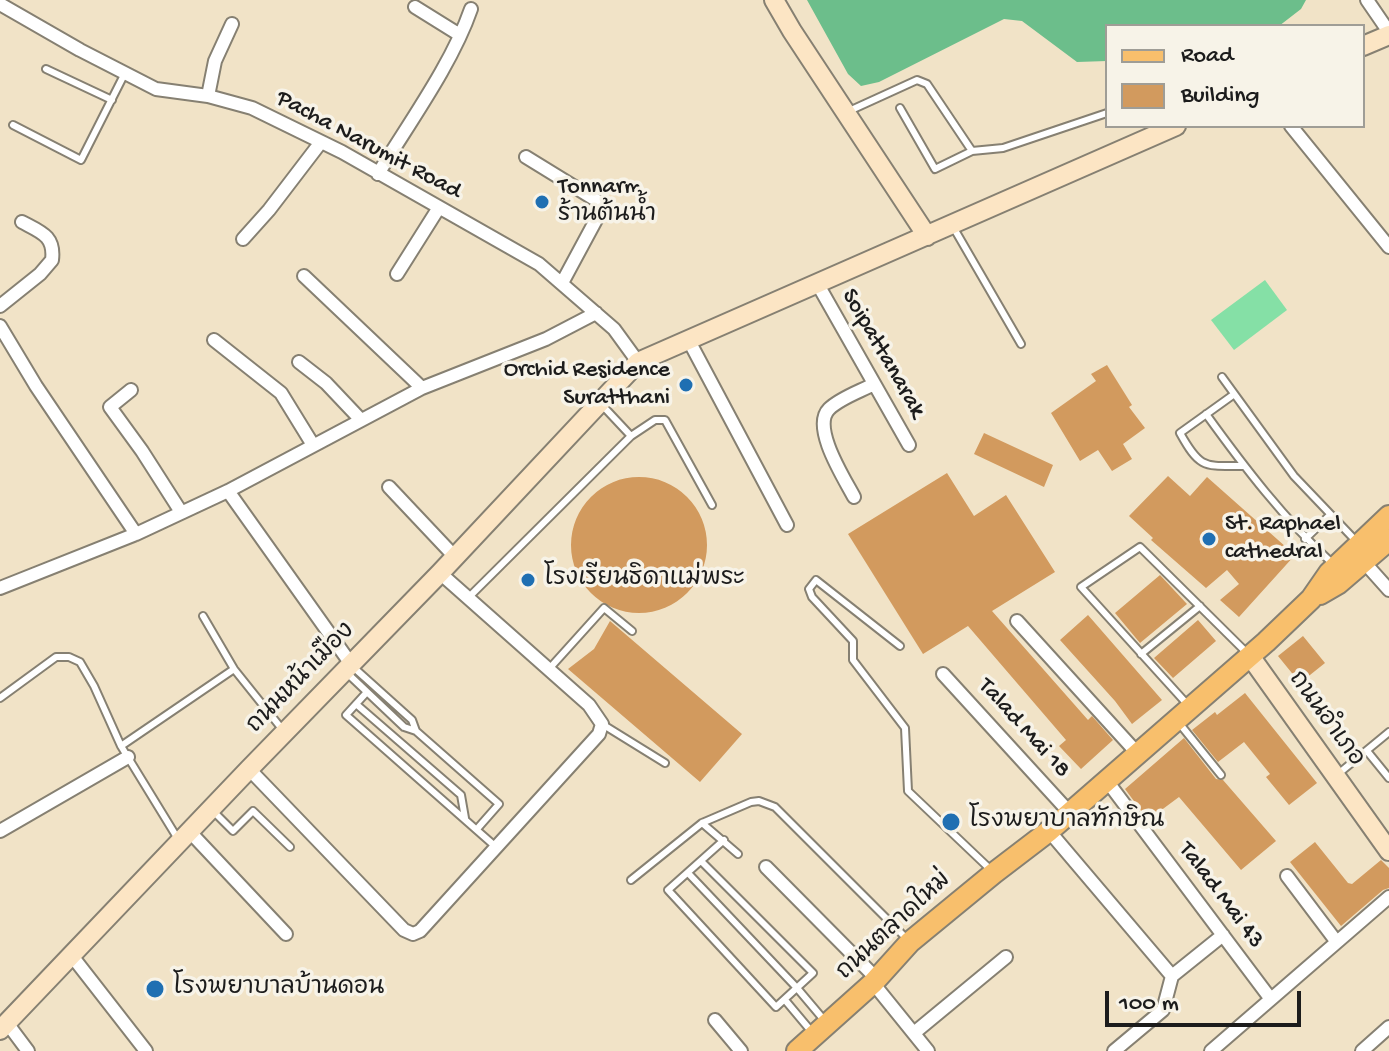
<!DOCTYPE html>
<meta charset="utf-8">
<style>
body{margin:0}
#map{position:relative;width:1389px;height:1051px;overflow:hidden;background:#f1e3c7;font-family:"Gochi Hand",sans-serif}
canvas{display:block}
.legend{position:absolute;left:1105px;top:24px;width:260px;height:104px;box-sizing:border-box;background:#f7f3e8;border:2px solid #9f9d96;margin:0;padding:10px 14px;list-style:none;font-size:24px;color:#1c1c1c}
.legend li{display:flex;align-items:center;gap:16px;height:40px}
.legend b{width:40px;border:2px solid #9f9d96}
.scale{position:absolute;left:1105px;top:991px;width:196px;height:36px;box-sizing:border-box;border:4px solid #1c1c1c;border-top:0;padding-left:10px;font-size:24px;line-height:28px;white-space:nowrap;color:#1c1c1c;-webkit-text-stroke:6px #f7f3e8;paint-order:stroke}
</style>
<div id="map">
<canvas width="1389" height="1051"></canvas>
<ul class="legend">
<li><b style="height:10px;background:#f8bf6c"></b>Road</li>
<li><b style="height:22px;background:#d29a5e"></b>Building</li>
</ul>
<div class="scale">100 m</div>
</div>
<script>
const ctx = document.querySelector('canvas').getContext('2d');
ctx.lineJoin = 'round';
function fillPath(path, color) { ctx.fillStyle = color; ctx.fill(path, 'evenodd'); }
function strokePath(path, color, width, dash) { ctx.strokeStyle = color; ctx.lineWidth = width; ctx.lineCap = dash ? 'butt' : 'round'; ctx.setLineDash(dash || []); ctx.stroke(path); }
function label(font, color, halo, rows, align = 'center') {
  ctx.font = font + ' "Gochi Hand","Playpen Sans Thai",sans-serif'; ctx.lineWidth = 7; ctx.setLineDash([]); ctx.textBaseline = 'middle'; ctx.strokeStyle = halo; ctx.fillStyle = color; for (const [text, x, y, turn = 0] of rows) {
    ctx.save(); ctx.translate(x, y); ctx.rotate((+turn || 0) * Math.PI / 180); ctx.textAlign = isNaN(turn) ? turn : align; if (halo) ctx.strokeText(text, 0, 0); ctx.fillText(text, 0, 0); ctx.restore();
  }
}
fillPath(new Path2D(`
 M1265 280 1287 310 1234 350 1211 320Z`), '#85e0a6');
fillPath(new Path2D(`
 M807 0H1306L1301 9 1279 26H1107V61L1077 62 1022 21 1004 19 879 82 861 86 848 74Z`), '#6cbe8b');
fillPath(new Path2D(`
 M1107 365 1132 405 1129 407 1145 428 1123 444 1132 459 1112 471 1098 450 1080 461 1051 413 1096 381 1091 374Z
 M984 433 1053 465 1044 487 974 454Z
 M947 473 974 516 1006 495 1055 572 992 611 1088 720 1092 716 1113 740 1081 769 1059 746 1066 740 968 626 923 654 848 534Z
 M1168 476 1190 496 1207 477 1295 555 1239 617 1220 600 1239 584 1227 570 1206 588 1151 540 1153 538 1129 516Z
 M571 545a68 68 0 1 1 136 0a68 68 0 1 1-136 0Z
 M1160 575 1187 604 1140 643 1115 613Z
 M1088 615 1162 700 1132 724 1115 701 1060 640Z
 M1198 620 1216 641 1173 678 1154 658Z
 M610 621 742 734 700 782 568 669 594 649Z
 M1303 636 1325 663 1300 683 1278 656Z
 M1245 693 1317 783 1289 805 1266 777 1270 774 1244 742 1218 762 1192 730 1215 712 1217 715Z
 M1184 738 1216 779 1223 780 1276 841 1241 870 1179 797 1148 820 1125 789Z
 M1315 842 1348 883 1352 884 1381 860 1389 868V888L1383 890 1341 926 1290 862Z`), '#d29a5e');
const lane = new Path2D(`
 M46 69 112 100
 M900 108 935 169 972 151
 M849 111 917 80 927 84 972 151 1003 148 1107 113
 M13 125 81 160 125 73
 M952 225 1021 344
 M1222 377 1294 476 1356 541
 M1233 395 1180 433C1200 469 1204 466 1243 466
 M601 404 631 436
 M1206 414C1245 468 1284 519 1333 564
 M1305 539 1330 515
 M468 598 631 436 655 420H665L712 505
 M203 616 234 669 282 729
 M900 646 816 580 809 589 812 597 853 641V660L905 728 908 791 991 870
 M1141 654 1200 606
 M352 666 412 720 416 731
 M549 669 604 608 632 631
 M346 672 404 727 416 731 499 804 477 829
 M367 692 346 715 496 847
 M0 698 56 657H69L80 662 94 686 121 746 178 839
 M356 704 461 795 465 818
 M1187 704 1081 587 1140 547 1248 654
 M1179 723 1221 775
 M602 724 665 763
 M121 746 234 669
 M1367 751 1389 778
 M1338 774 1389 732
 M212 810 233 831 253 811 290 847
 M702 823 738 854
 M701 861 813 973 776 1007 668 890 724 840
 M688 873 797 988 824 1020
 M631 880 702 823 751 802 759 801 775 807 907 939
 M785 1000 811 1031`);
const street = new Path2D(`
 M1367 0 1389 32
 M0 4 80 50 156 89 208 96 252 108 342 152 539 264 614 329 638 362
 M415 7 460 35
 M208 96 215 61 232 24
 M1291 126 1389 247
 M526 157 604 205 562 283
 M378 174C409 123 452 64 471 9
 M243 239 269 210 321 142
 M397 274 438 209
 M304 276 422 388
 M817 283 909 445
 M0 306 40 274 52 260C55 236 41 232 22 222
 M0 326 36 386 136 534
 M688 339 787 525
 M214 340 281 393 313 445
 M299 362 326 383 361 420
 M131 390 110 407 142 451 181 512
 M389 487 455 557
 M228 491 351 664
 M854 497C844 478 811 427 829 409 840 398 861 391 874 384
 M1364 562 1389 590
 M0 588 136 534 228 491 422 388 546 339 596 313
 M1017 621 1138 754
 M943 674 1070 813
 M249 769 404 930 413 934 420 931 599 734 602 724 589 705 440 573
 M1107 781 1270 998
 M0 831 128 757
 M1049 831 1172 976
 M190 832 286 934
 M766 867 877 979
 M1287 876 1336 941
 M72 956 146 1051
 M1172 976 1223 935
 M873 983 928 1051
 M715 1020 741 1051
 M7 1023 28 1051
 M914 1033 1006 957
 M1114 1051 1163 1010 1172 976
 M1211 1051 1389 897
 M1362 1051 1389 1027`);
const secondary = new Path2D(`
 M774 0 792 31 927 236
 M1363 46 1389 35
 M1250 656 1389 851
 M0 1030 249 769 440 573 638 362 1176 126`);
const primary = new Path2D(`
 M1320 594 1339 583 1389 540
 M797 1051 873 983 910 942 994 873 1049 831 1266 642 1311 599 1329 573 1389 516`);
strokePath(lane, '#868072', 10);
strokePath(street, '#868072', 16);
strokePath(secondary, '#868072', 22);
strokePath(primary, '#868072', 24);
strokePath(lane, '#fff', 6);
strokePath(street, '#fff', 12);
strokePath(secondary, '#fce5c4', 18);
strokePath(primary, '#f8bf6c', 20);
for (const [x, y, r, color] of [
 [542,202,8,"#1f6fb2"],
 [686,385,8,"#1f6fb2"],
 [1209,539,8,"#1f6fb2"],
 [528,580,8,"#1f6fb2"],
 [951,822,10,"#1f6fb2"],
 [155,989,10,"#1f6fb2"]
]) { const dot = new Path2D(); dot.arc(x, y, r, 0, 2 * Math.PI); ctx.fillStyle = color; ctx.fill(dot); strokePath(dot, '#f7f3e8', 3); }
label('24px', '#1c1c1c', '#f7f3e8', [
 ["Pacha Narumit Road",368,146,28],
 ["Soipattanarak",882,354,60],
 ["ถนนหน้าเมือง",302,679,-46],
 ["ถนนอำเภอ",1325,720,54],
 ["Talad Mai 18",1023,729,48],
 ["Talad Mai 43",1220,896,53],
 ["ถนนตลาดใหม่",895,927,-43]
]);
label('24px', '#1c1c1c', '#f7f3e8', [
 ["Tonnarm",558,188],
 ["ร้านต้นน้ำ",558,216],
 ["Orchid Residence",670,371,"right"],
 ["Suratthani",670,399,"right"],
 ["St. Raphael",1225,525],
 ["cathedral",1225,553],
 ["โรงเรียนธิดาแม่พระ",544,580],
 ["โรงพยาบาลทักษิณ",969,822],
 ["โรงพยาบาลบ้านดอน",173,989]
], 'left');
</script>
